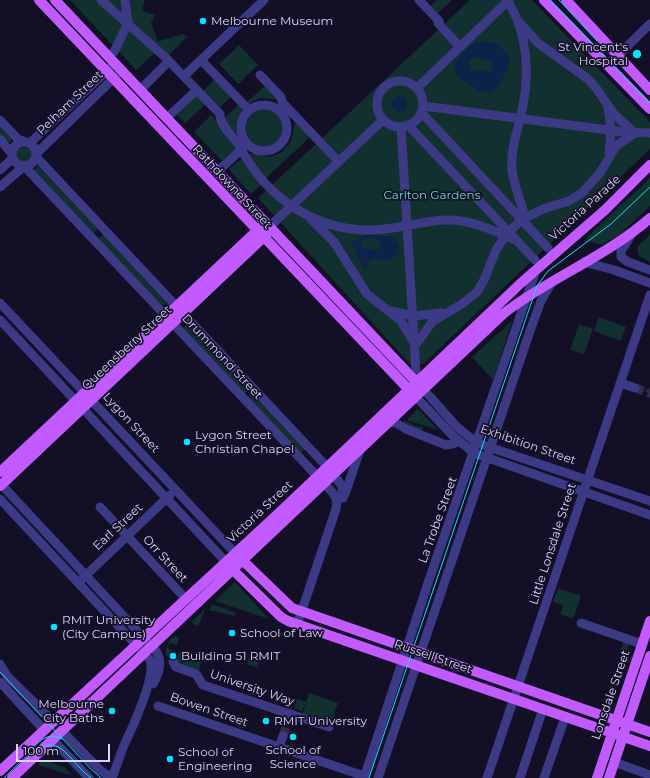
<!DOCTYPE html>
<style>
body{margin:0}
#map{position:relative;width:650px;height:778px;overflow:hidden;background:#130f26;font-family:Montserrat,sans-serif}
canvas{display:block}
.scale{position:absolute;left:16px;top:744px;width:94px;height:18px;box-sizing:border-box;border:2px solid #d9d4ff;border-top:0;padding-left:5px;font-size:12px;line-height:14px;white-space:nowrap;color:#d9d4ff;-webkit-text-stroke:3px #130f26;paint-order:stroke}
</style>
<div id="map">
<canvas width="650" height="778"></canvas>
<div class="scale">100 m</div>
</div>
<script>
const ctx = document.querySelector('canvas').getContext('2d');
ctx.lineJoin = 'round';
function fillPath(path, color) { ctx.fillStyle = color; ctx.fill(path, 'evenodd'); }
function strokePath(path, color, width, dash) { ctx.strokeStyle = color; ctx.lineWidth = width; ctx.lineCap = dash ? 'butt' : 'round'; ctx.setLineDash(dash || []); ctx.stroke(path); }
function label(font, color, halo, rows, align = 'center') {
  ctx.font = font + ' Montserrat,sans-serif'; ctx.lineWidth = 3.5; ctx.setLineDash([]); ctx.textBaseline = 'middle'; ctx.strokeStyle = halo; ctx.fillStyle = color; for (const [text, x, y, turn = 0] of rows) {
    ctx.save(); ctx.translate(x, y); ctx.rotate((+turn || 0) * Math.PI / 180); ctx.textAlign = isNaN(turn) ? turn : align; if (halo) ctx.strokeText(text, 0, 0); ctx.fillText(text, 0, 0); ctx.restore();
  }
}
fillPath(new Path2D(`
 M70 0H145L142 11 155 15 151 23 158 41 183 34 188 36 164 60 156 52 136 70Z
 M437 0H452L437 14 431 7 433 3Z
 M470 0H532L650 122V149L423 364 411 365 258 198Z
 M239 45 258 65 238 84 219 64Z
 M215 79 232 96 218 109 202 92Z
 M266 85 277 96V100L260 98 248 104 246 103Z
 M199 94 207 103 185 123 177 115Z
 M239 104 243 110 238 121V136L223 119Z
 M246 128a19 19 0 1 1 38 0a19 19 0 1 1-38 0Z
 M211 115 221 126 236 148 222 161 194 132Z
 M295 122 310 137 265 179 248 154H254L270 157 282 152 291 141Z
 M0 124 13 138 8 144 0 135Z
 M15 156a9 9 0 1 1 18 0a9 9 0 1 1-18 0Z
 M241 159 262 184 251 194 230 171V168Z
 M38 166 98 229 93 234 33 171Z
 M650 178V206L620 234 602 245 587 241 586 238Z
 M103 234 167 303 162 307 98 239Z
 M650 235V262L639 256 637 247Z
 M599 317 626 327 621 341 594 331Z
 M512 321 493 380 472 357Z
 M187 324 249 390 244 394 183 328Z
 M579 324 593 329 584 354 570 350Z
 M253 395 305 449 300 454 249 399Z
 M417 409 420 411 438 430 407 420Z
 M404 420 416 426 423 427 422 432 403 425Z
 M235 582 269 619 215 601Z
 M558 588 581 596 573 619 560 614 563 605 553 602Z
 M212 604 236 613 235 616 209 610Z
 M206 608 198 626 191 622Z
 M176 636 179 638 177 645 169 643 167 648 174 651 170 659 166 655C165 647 168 639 176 636Z
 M624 640 630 642 625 655 619 653Z
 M179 652 202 660 199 671 175 664Z
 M250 653 261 656 257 668 247 664Z
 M309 693 338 703 329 728 301 719Z
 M297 699 306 702 302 711 294 708Z
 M44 760 64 767 71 774 70 775 38 765Z`), '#12302f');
fillPath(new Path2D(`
 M475 42C493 42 501 41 510 58L507 71 497 88 488 93 478 92 456 74C450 60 465 50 475 42ZM476 57 491 62 492 68 491 71 480 70 475 72 470 70 469 60Z
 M391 104a8 8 0 1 1 16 0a8 8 0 1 1-16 0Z
 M371 233 382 237 391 236 398 244 400 252C392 262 383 259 372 260L368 263V268L363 269C358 260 356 251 351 243L353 240 357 242 363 236ZM371 237 380 241 382 247 372 251 363 248 361 242 365 238Z`), '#0c2248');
strokePath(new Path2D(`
 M635 388 649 393 650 391
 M283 736 289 718`), '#312d47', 9, [9, 4.5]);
strokePath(new Path2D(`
 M101 0 166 58 220 114C219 126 236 138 241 149 267 198 317 232 374 230 399 229 424 220 449 220 472 220 495 231 515 240
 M419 0 439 21
 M507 0C529 34 530 77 521 115 517 133 510 151 512 170 514 186 521 202 525 217
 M438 23 460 47
 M114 52 128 23 125 0
 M201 60 249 110
 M608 65 650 24
 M260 75 281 97 282 102 338 161
 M184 76 264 0
 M377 104a23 23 0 1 1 46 0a23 23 0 1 1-46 0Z
 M145 85 169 61
 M417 88 509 0
 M241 128a23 23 0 1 1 46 0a23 23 0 1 1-46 0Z
 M423 106 624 132 650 133
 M608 107 611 130 609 154
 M421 112 548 248
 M172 113 197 90
 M0 120 18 139 25 142
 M408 125 535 260
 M401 127 416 372
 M0 139 11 153
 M12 154a12 12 0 1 1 24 0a12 12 0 1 1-24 0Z
 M30 143 112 66
 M36 154 122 70
 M36 156 40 161 330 470 342 486 343 498
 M25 167 333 493 337 501 336 509 297 625
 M0 170 12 159
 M217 172 245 146
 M0 187 23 167
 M311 219 334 242 367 294 401 321 413 341
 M269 227 383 120
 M633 232 621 251V257L628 262 650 270
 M584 262 614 270 650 283
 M0 303 235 553
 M392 311 413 316 442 313
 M0 320 226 562
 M415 346 432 322 462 304 477 292 484 280 496 250 505 236 521 220 543 209 569 201 582 193 600 173 616 146 635 133 614 114 596 88 588 79 538 43 520 23
 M621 383 635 388
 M424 390 457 427 477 443 650 501
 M416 397 453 436 474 453 650 515
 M390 422 396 423 406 429 446 445 453 444 459 441
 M0 483 156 651C163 662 159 674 153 684
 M345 494 360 450
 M0 499 150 660C156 676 133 727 125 743 120 754 117 766 112 778
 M100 507 186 599
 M82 579 170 495
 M581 623 642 644
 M173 662 176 667 196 674 203 685 329 727
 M0 664 7 676 54 722
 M0 682 44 730
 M158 706 364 776
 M62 731 100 770 112 778
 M53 740 89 778
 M279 747 283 736
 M614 762 650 775
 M364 778 428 583 536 270
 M378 778 530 331 541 301 552 282
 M487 778 650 295
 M520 778 541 715
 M544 778 563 723`), '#3d3a85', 9);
strokePath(new Path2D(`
 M39 0 413 394
 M55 0 421 387
 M544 0 650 109
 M566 0 650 90
 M0 472 261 227
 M0 486 267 234
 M238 556 292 608 650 732
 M229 566 281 617 288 621 650 746
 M0 771 280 512 521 283 605 210 650 165
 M12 778 503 314C549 278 606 257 650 218
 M597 778 650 621
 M609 778 650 656`), '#c25bff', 10);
strokePath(new Path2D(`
 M550 0 650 103
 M559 0 597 41
 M0 672 90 768 101 778
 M31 749C40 741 49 731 62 739
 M4 778C17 766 43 733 63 750 73 759 80 770 91 778
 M369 778 537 286 548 271 611 224 650 187`), '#00e5ff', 1);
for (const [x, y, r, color] of [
 [203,21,4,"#00e5ff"],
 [637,54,5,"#00e5ff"],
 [187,442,4,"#00e5ff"],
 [54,627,4,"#00e5ff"],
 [232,633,4,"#00e5ff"],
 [173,656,4,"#00e5ff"],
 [112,711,4,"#00e5ff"],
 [266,721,4,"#00e5ff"],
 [293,737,4,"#00e5ff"],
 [170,759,4,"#00e5ff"]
]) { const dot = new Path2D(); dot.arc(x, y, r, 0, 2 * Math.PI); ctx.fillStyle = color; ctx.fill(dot); strokePath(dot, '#130f26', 1.5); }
label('12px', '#d9d4ff', '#130f26', [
 ["Melbourne Museum",211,21],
 ["St Vincent's",628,47,"right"],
 ["Hospital",628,61,"right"],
 ["Lygon Street",195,435],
 ["Christian Chapel",195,449],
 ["RMIT University",62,620],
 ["(City Campus)",62,634],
 ["School of Law",240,633],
 ["Building 51 RMIT",181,656],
 ["Melbourne",104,704,"right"],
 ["City Baths",104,718,"right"],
 ["RMIT University",274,721],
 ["School of",293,750,"center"],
 ["Science",293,764,"center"],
 ["School of",178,752],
 ["Engineering",178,766]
], 'left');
label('12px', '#d9d4ff', '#130f26', [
 ["Pelham Street",70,103,-44],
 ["Rathdowne Street",232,187,47],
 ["Victoria Parade",585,208,-42],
 ["Queensberry Street",127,348,-43],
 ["Drummond Street",222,357,47],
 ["Lygon Street",131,423,47],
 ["Exhibition Street",528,445,19],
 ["Victoria Street",260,512,-43],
 ["La Trobe Street",438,520,-70],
 ["Earl Street",118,527,-43],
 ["Little Lonsdale Street",553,544,-72],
 ["Orr Street",165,559,47],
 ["Russell Street",433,657,19],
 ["University Way",252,688,19],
 ["Lonsdale Street",611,695,-71],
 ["Bowen Street",209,710,19]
]);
label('12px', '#5fe0c0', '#130f26', [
 ["Carlton Gardens",432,195]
]);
</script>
